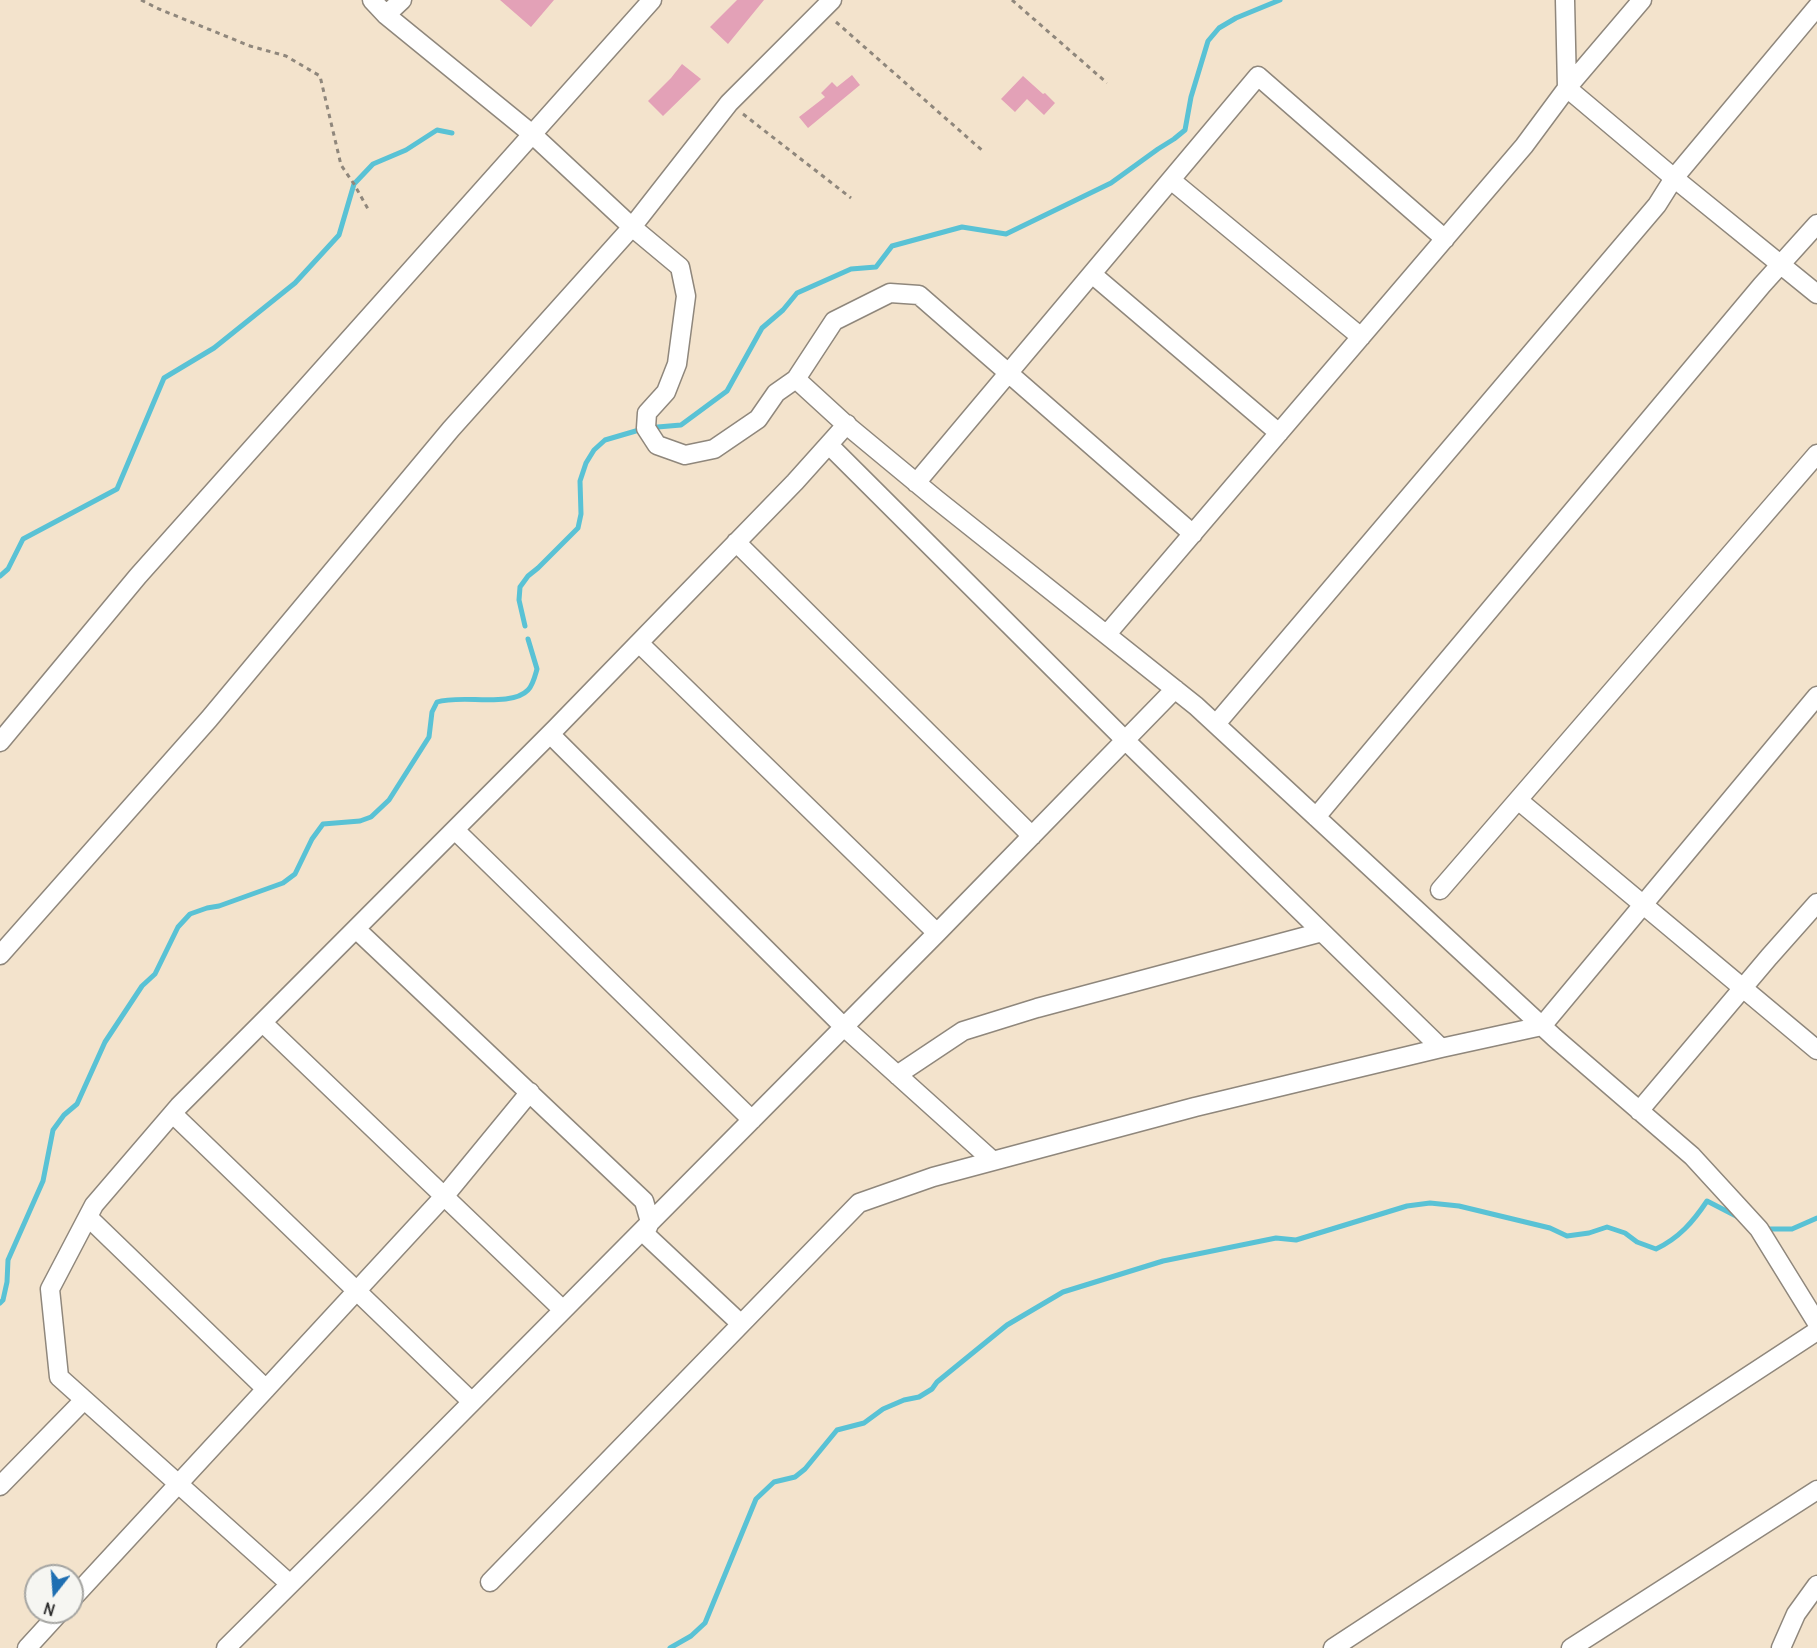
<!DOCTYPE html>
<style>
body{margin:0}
#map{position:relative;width:1817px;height:1648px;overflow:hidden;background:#f3e3cc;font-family:Delius,sans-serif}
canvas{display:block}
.north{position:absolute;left:24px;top:1564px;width:60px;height:60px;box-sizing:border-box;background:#f6f6f2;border:2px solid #a5a5a2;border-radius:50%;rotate:197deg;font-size:16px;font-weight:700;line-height:24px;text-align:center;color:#2b2b2b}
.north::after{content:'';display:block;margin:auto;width:21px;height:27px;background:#1f6fb2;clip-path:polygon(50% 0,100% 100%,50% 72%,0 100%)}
</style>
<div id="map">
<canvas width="1817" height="1648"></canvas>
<div class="north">N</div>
</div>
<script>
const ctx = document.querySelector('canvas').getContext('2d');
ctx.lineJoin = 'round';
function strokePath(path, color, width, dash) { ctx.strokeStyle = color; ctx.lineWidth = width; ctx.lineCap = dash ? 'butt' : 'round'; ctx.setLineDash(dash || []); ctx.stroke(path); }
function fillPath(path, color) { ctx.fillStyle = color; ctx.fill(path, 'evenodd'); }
strokePath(new Path2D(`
 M0 576 8 569 23 539 117 489 164 378 214 348 295 283 339 235 354 184 373 164 406 150 437 130 452 133
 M525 626 519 600 520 587 528 576 538 568 578 528 581 514 580 481 586 463 594 450 605 440 646 428 681 425 727 391 762 328 783 310 797 293 851 269 876 267 892 246 962 227 1006 234 1111 183 1158 149 1174 139 1185 130 1191 97 1208 41 1219 28 1236 18 1280 0
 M1765 1229H1792L1817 1218
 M0 1303 3 1300 7 1282 8 1260 43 1181 53 1130 64 1115 77 1104 105 1042 142 986 155 974 178 927 190 914 207 908 219 906 283 883 295 874 312 839 323 824 360 821 371 817 389 800 429 737 432 712 437 702C461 694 511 708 528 690 533 685 535 676 537 669L528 639
 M670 1648 691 1636 705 1623 756 1499 774 1482 795 1477 805 1469 837 1430 864 1423 883 1409 904 1400 919 1397 932 1389 937 1382 1007 1325 1063 1292 1163 1261 1276 1238 1296 1240 1407 1206 1430 1203 1459 1206 1550 1228 1567 1236 1589 1233 1607 1227 1625 1233 1637 1242 1656 1249C1679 1238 1693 1222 1707 1201L1738 1217`), '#59c2d5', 5);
fillPath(new Path2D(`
 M500 0H554L531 27Z
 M737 0H764L728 44 710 27Z
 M682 64 701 79 663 116 648 101 671 78Z
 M852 75 860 85 808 128 799 117 825 97 821 93 832 82 837 87Z
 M1023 76 1043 94 1045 93 1055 103 1044 115 1027 99 1015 112 1001 99Z`), '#e3a1b7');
const street = new Path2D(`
 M372 0 386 15 532 134 632 227 680 267 686 296 677 364 666 392 647 413 646 428 657 445 685 455 714 449 758 419 776 393 796 379 843 422 936 499 1196 706 1555 1038 1692 1156 1759 1229 1817 1323
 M1565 0 1567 88 1674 178 1817 294
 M386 15 402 0
 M1171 180 1361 337
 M1092 274 1279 433
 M796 379 834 321 890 293 919 295 1193 534
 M829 445 1125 740 1441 1048
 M916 483 1258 76 1445 239
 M736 542 1032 836
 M1107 634 1524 146 1567 88 1642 0
 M639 643 937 933
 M1216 724 1657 205 1674 178 1817 7
 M550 734 844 1027 993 1161
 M0 742 138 576 652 0
 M1518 800 1817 1050
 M1316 817 1762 285 1817 224
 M455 830 752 1120
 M1440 890 1817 454
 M356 929 644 1201 650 1222 645 1234 741 1324
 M0 955 209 719 451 429 632 227 729 103 832 0
 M263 1023 563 1310
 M897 1075 963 1031 1037 1008 1322 932
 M1639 1111 1769 957 1817 903
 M173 1114 472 1402
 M88 1217 266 1389
 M0 1486 84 1400
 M490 1582 859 1203 933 1177 1195 1107 1441 1048 1542 1026 1817 696
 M290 1584 59 1377 50 1289 94 1205 179 1106 556 728 795 482 847 424
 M72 1599 447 1193 530 1092
 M27 1648 60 1612
 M226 1648 372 1503 937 933 1175 689
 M1333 1648 1817 1331
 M1571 1648 1817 1490
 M1781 1648 1796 1614 1817 1585`);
strokePath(street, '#8f877c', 21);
strokePath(new Path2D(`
 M141 0 159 9 250 46 286 56 320 76 341 165 354 184 368 209
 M1012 0 1107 83
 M836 22 984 152
 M743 114 851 198`), '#8f877c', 3, [4.5, 4.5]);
strokePath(street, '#fff', 18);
</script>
